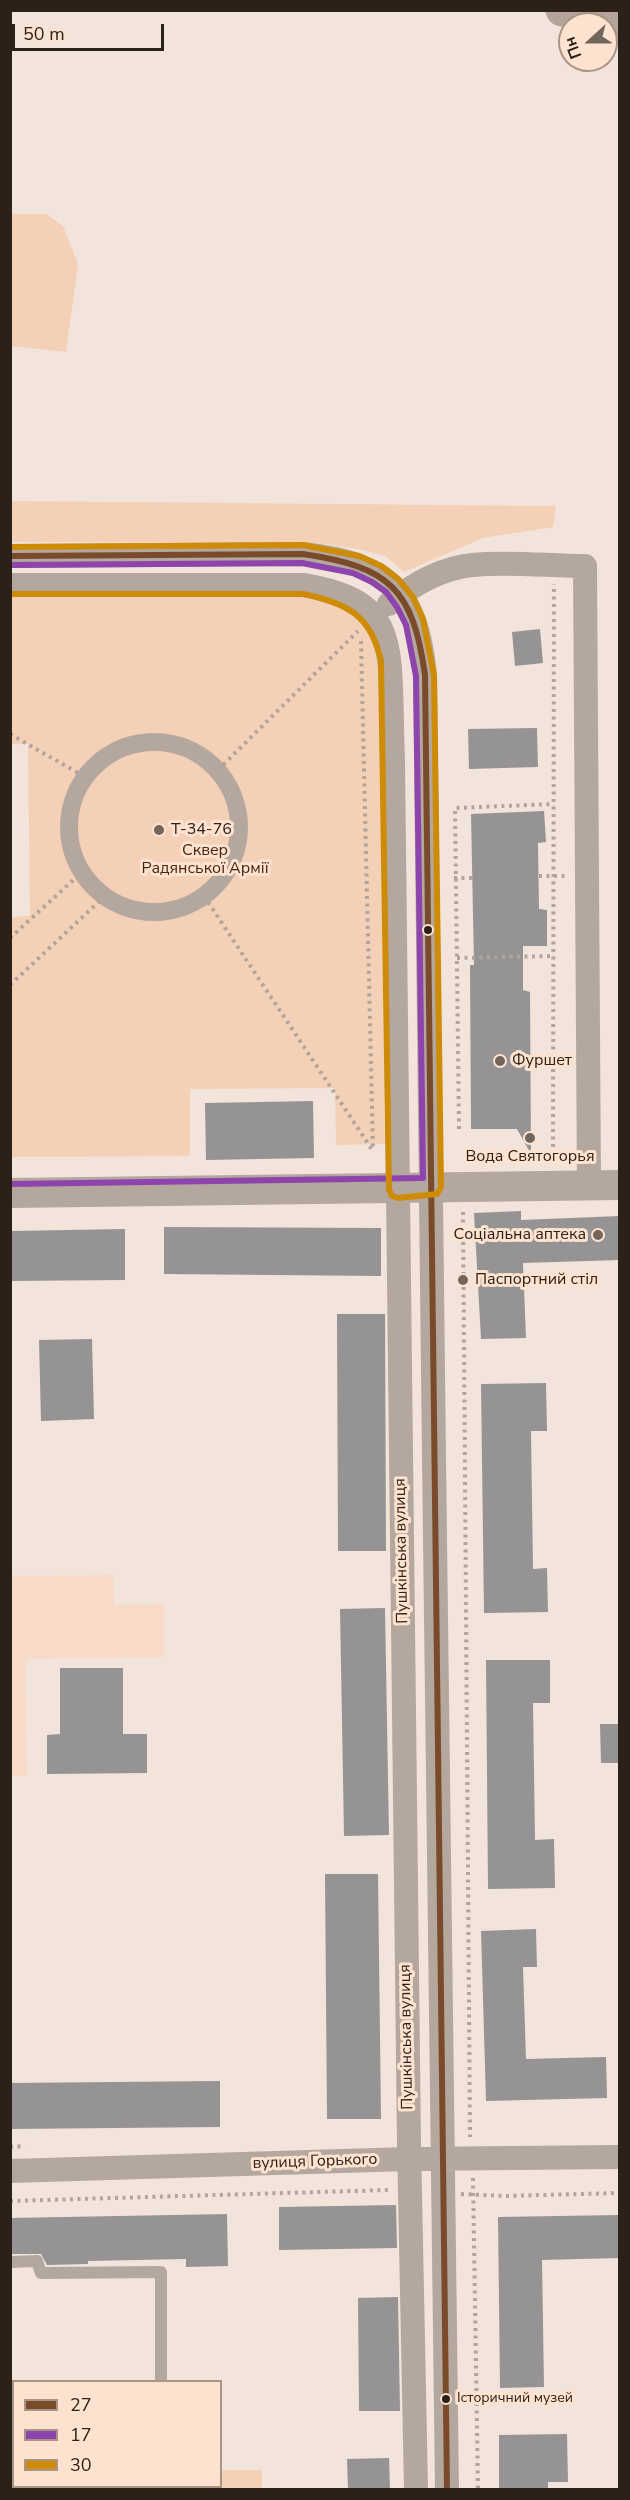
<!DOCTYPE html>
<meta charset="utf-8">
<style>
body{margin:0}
#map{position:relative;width:630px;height:2500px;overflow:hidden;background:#f2e4da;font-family:"Nunito Sans",sans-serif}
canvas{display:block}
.frame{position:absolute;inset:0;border:12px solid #2c2118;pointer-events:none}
.legend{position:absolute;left:12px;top:2380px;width:210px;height:108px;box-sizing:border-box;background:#fde2d0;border:2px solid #a99586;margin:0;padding:8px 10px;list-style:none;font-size:18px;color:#2c2118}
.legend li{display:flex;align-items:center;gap:12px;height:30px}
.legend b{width:30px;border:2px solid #a99586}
.north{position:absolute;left:558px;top:12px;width:60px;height:60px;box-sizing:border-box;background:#fde2d0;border:2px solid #a99586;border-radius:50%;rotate:249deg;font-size:16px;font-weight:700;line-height:24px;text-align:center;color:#2c2118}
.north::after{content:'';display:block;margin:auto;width:21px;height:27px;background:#71655c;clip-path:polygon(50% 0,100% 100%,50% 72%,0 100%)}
.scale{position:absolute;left:12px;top:24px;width:152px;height:27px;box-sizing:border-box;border:3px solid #2c2118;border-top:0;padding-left:8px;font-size:18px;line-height:21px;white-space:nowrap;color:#2c2118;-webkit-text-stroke:4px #fde2d0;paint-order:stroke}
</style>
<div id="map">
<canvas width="630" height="2500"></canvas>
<div class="frame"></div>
<ul class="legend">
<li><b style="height:8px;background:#7a4b2a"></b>27</li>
<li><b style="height:8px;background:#8e44ad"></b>17</li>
<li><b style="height:8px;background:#ce8b05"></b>30</li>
</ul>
<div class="north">Пн</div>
<div class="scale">50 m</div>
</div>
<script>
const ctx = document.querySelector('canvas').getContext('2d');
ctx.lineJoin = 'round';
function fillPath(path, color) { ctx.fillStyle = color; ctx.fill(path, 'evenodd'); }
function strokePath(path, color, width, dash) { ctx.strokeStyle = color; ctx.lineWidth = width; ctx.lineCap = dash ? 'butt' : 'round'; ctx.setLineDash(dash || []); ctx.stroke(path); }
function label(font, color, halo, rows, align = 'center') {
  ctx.font = font + ' "Nunito Sans",sans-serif'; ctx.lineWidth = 6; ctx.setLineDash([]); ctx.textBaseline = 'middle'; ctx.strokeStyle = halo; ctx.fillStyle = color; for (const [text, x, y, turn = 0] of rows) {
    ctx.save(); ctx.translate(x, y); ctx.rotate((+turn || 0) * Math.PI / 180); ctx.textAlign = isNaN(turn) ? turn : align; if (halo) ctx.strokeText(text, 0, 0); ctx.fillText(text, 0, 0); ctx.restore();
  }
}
fillPath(new Path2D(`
 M113 1575 114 1605 164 1604V1657L25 1659 27 1776H11V1576Z`), '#f7dbc8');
fillPath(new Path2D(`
 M11 214H46L63 226 78 264 66 352 11 346Z
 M11 501 556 506 553 527 483 538 404 572 385 556 362 550 319 543 11 542Z
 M316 596 354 615 379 646 385 1144 336 1145 335 1088 190 1089V1156L11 1157 10 917 30 916 28 744H11V597Z
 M221 2470H262V2489H175V2487L220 2486Z`), '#f4d0b7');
fillPath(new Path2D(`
 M540 629 543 663 515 666 512 632Z
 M537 728 538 767 469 769 468 729Z
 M544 811 546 842 538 843 539 909 547 910V946H523V990L530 992 531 1154 517 1129H471L470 965H474L471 814Z
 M313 1101 314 1158 206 1160 205 1103Z
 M521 1211V1220L620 1216V1260L523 1263 526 1338 481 1339 474 1213Z
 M164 1227 381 1228V1276L164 1274Z
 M125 1229V1280L10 1281V1231Z
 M337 1314H385L386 1551H338Z
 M92 1339 94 1419 41 1421 39 1340Z
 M546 1383 547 1431H531L533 1569 547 1568 548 1612 484 1613 481 1384Z
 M385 1608 389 1835 344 1836 340 1609Z
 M486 1660H550V1703H533L535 1840 554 1839 555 1888 488 1889Z
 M60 1668H123V1734H147V1773L47 1774V1735L60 1734Z
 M600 1724H620V1763H601Z
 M325 1874H378L381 2119H327Z
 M536 1929 537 1967H523L526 2059 606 2057 607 2098 486 2101 481 1931Z
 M220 2081V2127L10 2129V2083Z
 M396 2205 397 2248 279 2250V2207Z
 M227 2214 228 2266 186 2267V2259L88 2261V2264L47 2265 41 2254H10V2218Z
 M618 2215 619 2258 542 2260 544 2387 500 2388 498 2217Z
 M398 2297 400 2411H359L358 2298Z
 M567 2434 568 2482H548V2490H499V2435Z
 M389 2458 390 2490H348L347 2459Z`), '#969394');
strokePath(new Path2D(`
 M361 641 373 1151
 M10 734 85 777
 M218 770 358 631
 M539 876H565
 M454 878H472
 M204 896 373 1151
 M10 938 82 872
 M457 958 554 956
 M10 985 105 896
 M459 1129 455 808 554 804
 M553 1162 554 584
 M463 1212 470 2137
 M10 2147 25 2146
 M473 2178 478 2490
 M461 2194 505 2196 620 2193
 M10 2201 388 2190`), '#b0a49d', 4, [3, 4.5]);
strokePath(new Path2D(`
 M10 2262 37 2261 41 2273 161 2272V2382
 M10 2465H14
 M161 2486V2490`), '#b4a79d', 12);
strokePath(new Path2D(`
 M69 827a85 85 0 1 1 170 0a85 85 0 1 1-170 0Z`), '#b4a79d', 18);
strokePath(new Path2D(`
 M10 556 303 554C387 563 417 590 425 675 434 1280 436 1885 447 2490
 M10 585H304C373 597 389 619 391 687 392 712 392 736 393 761L409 2143 416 2490
 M389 604C412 585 442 568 473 565 506 561 550 566 585 566L589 1186
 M10 2171 409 2159 620 2157`), '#b4a79d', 24);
strokePath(new Path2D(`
 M10 1193 620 1185`), '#b4a79d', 30);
strokePath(new Path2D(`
 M562 10 620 21`), '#b4a499', 33);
strokePath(new Path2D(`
 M10 556 303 554C389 567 413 588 425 675L447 2490`), '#7a4b2a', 6);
strokePath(new Path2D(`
 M10 565 302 563 353 573 372 582 386 592 397 607 406 625 416 676 423 1178 10 1184`), '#8e44ad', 6);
strokePath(new Path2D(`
 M10 547 303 545 359 556 381 566 398 579 413 597 423 619 434 675 441 1187 437 1194 398 1198 392 1196 389 1190 381 661C371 615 347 603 303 594H10`), '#ce8b05', 6);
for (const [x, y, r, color] of [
 [159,830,6,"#71655c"],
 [428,930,5,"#2c2118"],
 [500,1061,6,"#71655c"],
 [530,1138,6,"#71655c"],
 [598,1235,6,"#71655c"],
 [463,1280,6,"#71655c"],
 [446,2399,5,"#2c2118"]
]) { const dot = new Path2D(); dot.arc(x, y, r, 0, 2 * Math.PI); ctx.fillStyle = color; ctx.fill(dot); strokePath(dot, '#fde2d0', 2); }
label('14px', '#2c2118', '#fde2d0', [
 ["Історичний музей",457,2399]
], 'left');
label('16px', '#2c2118', '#fde2d0', [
 ["Т-34-76",171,830],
 ["Фуршет",512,1061],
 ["Вода Святогорья",530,1157,"center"],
 ["Соціальна аптека",586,1235,"right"],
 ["Паспортний стіл",475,1280]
], 'left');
label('16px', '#47260c', '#fde2d0', [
 ["Сквер",205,851],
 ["Радянської Армії",205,869]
]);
label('16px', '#2c2118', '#fde2d0', [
 ["Пушкінська вулиця",402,1551,-91],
 ["Пушкінська вулиця",407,2037,-91],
 ["вулиця Горького",315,2162,-2]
]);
</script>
